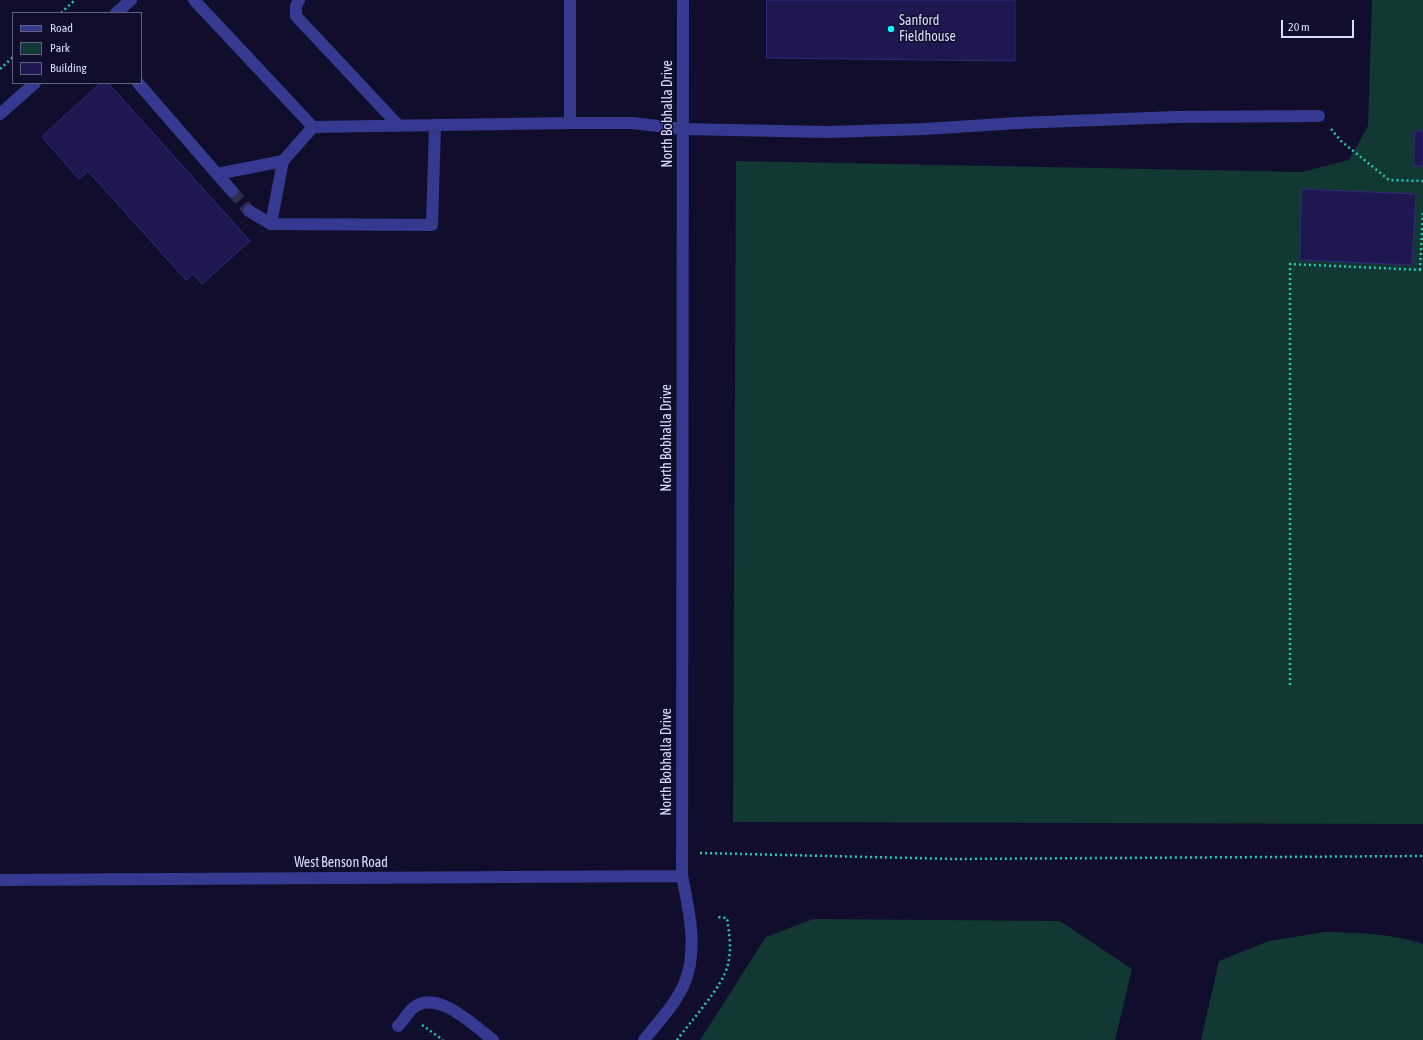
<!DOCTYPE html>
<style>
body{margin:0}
#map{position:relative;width:1423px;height:1040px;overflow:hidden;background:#110e2d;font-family:"Asap Condensed",sans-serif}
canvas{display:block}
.legend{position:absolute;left:12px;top:12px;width:130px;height:72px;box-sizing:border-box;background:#110e2d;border:1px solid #626081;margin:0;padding:5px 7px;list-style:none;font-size:12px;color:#dbdaff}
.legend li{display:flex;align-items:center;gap:8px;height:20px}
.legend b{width:20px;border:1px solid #626081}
.scale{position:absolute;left:1281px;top:20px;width:73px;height:18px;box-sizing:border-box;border:2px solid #dbdaff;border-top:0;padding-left:5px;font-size:12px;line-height:14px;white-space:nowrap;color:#dbdaff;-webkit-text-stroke:3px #110e2d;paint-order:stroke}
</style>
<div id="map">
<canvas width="1423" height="1040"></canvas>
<ul class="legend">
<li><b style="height:5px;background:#353990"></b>Road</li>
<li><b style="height:11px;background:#113833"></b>Park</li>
<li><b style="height:11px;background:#1f1850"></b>Building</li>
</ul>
<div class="scale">20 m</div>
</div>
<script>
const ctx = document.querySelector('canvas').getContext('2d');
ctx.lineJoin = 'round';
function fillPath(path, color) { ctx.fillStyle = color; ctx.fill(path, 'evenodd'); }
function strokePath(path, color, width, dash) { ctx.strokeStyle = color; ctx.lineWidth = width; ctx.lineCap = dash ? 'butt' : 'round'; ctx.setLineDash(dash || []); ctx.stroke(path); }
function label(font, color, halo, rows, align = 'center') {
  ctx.font = font + ' "Asap Condensed",sans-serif'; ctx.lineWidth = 3; ctx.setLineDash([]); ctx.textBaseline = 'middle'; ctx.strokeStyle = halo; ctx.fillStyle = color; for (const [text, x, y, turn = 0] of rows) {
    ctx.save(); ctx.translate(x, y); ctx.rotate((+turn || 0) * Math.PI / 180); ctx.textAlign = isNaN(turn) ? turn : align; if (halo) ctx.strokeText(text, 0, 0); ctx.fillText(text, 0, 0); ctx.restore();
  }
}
fillPath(new Path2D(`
 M1372 0H1423V824L733 822 736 161 1302 172 1349 160 1368 126Z
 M813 919 1060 921 1132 969 1115 1040H700L766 937Z
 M1325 932C1357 933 1392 933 1423 944V1040H1201L1219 961 1269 941Z`), '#113833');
const building = new Path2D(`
 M767 0H1015V61L767 58Z
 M101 83H108L250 241 202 284 193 274 186 280 88 171 79 179 42 137Z
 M1415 131H1423V166H1414Z
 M1302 189 1416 194 1412 265 1300 260Z`);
fillPath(building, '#1f1850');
strokePath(building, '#32287e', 1);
strokePath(new Path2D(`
 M232 191 249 211`), '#2f2d4c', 12, [12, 6]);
strokePath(new Path2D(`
 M61 13 75 0
 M0 69 13 57
 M1331 129 1341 141 1389 180 1423 181
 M1420 270 1423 212
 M1290 685V264L1423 270
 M700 853 955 859 1423 856
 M422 1025 443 1040
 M677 1040C691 1021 724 985 728 964 732 948 729 933 727 918L717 917`), '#23cab2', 2.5, [2, 3]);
strokePath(new Path2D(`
 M299 0 296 6V16L399 126
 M570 0V123H632L683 129 828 132 925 129 1018 123 1176 117 1319 116
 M116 13 131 0
 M138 83 217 174 283 161 313 127 194 0
 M0 114 35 83
 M313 127 570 123
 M283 161 271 224 432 225 435 126
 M217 174 232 191
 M249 211 271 224
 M0 880 682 876
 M398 1026C403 1021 407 1014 412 1009 436 987 474 1026 493 1040
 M644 1040C658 1022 676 1004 685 982 698 949 689 910 682 876L683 0`), '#353990', 12);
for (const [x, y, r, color] of [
 [891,29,4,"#06fbff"]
]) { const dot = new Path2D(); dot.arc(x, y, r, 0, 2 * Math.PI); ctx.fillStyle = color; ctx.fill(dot); strokePath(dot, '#110e2d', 1.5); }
label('14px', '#dbdaff', '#110e2d', [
 ["Sanford",899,21],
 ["Fieldhouse",899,37]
], 'left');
label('14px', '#dbdaff', '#110e2d', [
 ["North Bobhalla Drive",668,114,-90],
 ["North Bobhalla Drive",667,438,-90],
 ["North Bobhalla Drive",667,762,-90],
 ["West Benson Road",341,863]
]);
</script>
